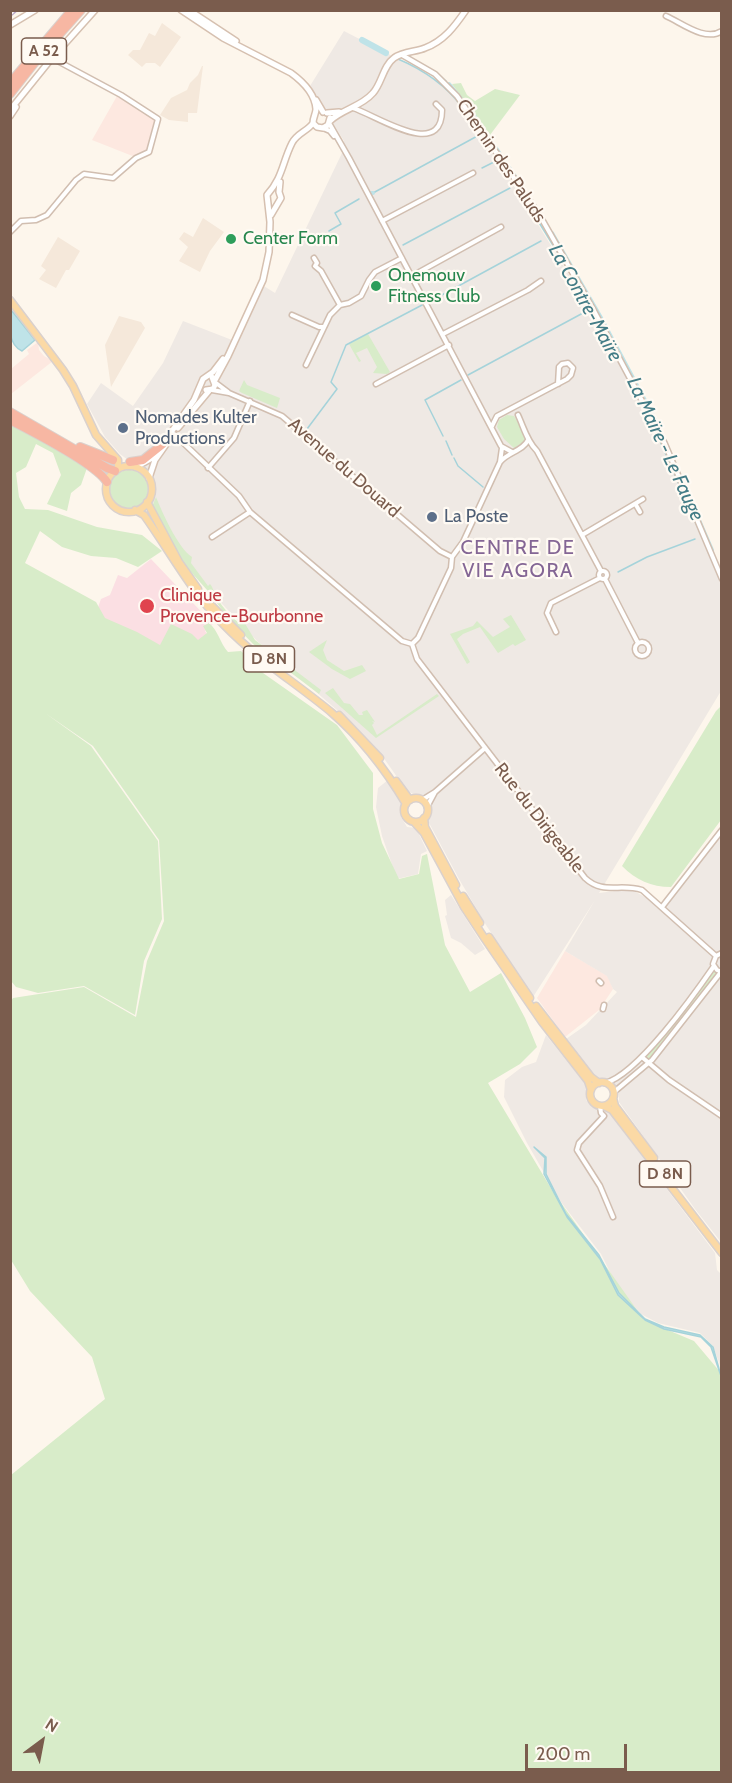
<!DOCTYPE html>
<meta charset="utf-8">
<style>
body{margin:0}
#map{position:relative;width:732px;height:1783px;overflow:hidden;background:#fdf6ec;font-family:Cabin,sans-serif}
canvas{display:block}
.frame{position:absolute;inset:0;border:12px solid #7a5c4d;pointer-events:none}
.north{position:absolute;left:12px;top:1711px;width:60px;height:60px;-webkit-text-stroke:4px #fffaf3;paint-order:stroke;rotate:32deg;font-size:16px;font-weight:700;line-height:24px;text-align:center;color:#7a5c4d}
.north::after{content:'';display:block;margin:auto;width:21px;height:27px;background:#7a5c4d;clip-path:polygon(50% 0,100% 100%,50% 72%,0 100%)}
.scale{position:absolute;left:525px;top:1744px;width:102px;height:27px;box-sizing:border-box;border:3px solid #7a5c4d;border-top:0;padding-left:8px;font-size:18px;line-height:21px;white-space:nowrap;color:#7a5c4d;-webkit-text-stroke:4px #fffaf3;paint-order:stroke}
</style>
<div id="map">
<canvas width="732" height="1783"></canvas>
<div class="frame"></div>
<div class="north">N</div>
<div class="scale">200 m</div>
</div>
<script>
const ctx = document.querySelector('canvas').getContext('2d');
ctx.lineJoin = 'round';
function fillPath(path, color) { ctx.fillStyle = color; ctx.fill(path, 'evenodd'); }
function strokePath(path, color, width, dash) { ctx.strokeStyle = color; ctx.lineWidth = width; ctx.lineCap = dash ? 'butt' : 'round'; ctx.setLineDash(dash || []); ctx.stroke(path); }
function label(font, color, halo, rows, align = 'center') {
  ctx.font = font + ' Cabin,sans-serif'; ctx.lineWidth = 4.5; ctx.setLineDash([]); ctx.textBaseline = 'middle'; ctx.strokeStyle = halo; ctx.fillStyle = color; for (const [text, x, y, turn = 0] of rows) {
    ctx.save(); ctx.translate(x, y); ctx.rotate((+turn || 0) * Math.PI / 180); ctx.textAlign = isNaN(turn) ? turn : align; if (halo) ctx.strokeText(text, 0, 0); ctx.fillText(text, 0, 0); ctx.restore();
  }
}
fillPath(new Path2D(`
 M162 23 181 37 160 67 155 63H146L142 67 128 55 133 50H140L149 33 155 36Z
 M202 66H203L197 113H188V122L169 120 160 115 171 98 187 90 190 83 198 75Z
 M203 218 224 232 210 251 200 272 179 261 188 247 179 239 184 232 193 237Z
 M58 237 80 251 69 270H66L56 288 39 279 46 270 41 266Z
 M119 316 141 322 145 328 111 387 105 345Z`), '#f5e8da');
fillPath(new Path2D(`
 M117 96 157 120 150 149 135 157 92 140Z
 M38 342 39 350 44 356 53 361 11 394V369L29 354 27 350Z
 M565 951 608 976 613 989 599 1010 565 1037 537 998Z`), '#fde8e0');
fillPath(new Path2D(`
 M344 31 427 74 445 88 456 100 498 160 573 281 618 361 663 450 721 583V691L599 893 630 889 647 898 657 908 721 826V1242L695 1209 619 1102V1089L610 1080 596 1078 566 1039 586 1025 617 992 613 989 607 976 565 951 595 900 533 997 486 925 459 879 428 821 431 812V807L416 795 407 791 378 750 352 723 257 641 210 591 151 508 154 491 152 478 120 454 105 437 87 404 101 383 133 406 163 363 183 321 232 340 259 283 275 293 342 153 344 141 310 86Z
 M388 780 402 803 401 817 407 827 416 828 427 851 421 854 418 874 397 879 382 836 376 807 378 788Z
 M451 895 485 949 475 955 461 943 451 938 445 916 447 915 445 900Z
 M546 1035 587 1086 586 1100 595 1108 608 1111 715 1253 717 1270 721 1274V1368L713 1346 700 1333 658 1323 641 1314 619 1290 601 1254 561 1202 527 1143 504 1097 505 1080 522 1067 536 1062Z`), '#efe9e4');
fillPath(new Path2D(`
 M151 559 213 624 205 631 209 637 161 651 92 624 101 599 110 595 118 575 127 578Z`), '#fbdfe3');
fillPath(new Path2D(`
 M461 83 467 95 475 101 495 89 520 95 490 135 452 84Z
 M368 334 390 372 387 374 373 373 377 367 367 348 356 353 361 361 359 362 349 344Z
 M244 380 247 385 280 398 277 408 242 393 239 391Z
 M507 415 514 416 525 435 524 442 514 448 504 439 497 427 499 420Z
 M11 423 87 468 81 485 71 493 67 511 47 504 61 475 53 453 36 444 26 467 16 473 19 497 25 509 48 510 97 527 142 535 162 551 138 567 116 558 91 556 62 547 40 531 25 563 96 602 105 618 137 632 160 645 171 624 192 634 198 640 207 633 203 626 209 623C218 630 220 643 228 652L241 651 263 673 337 725 373 773V809L382 843 399 879 419 874 422 856 427 854 445 945 470 992 501 973 525 1018 537 1047 520 1064 488 1083 552 1190 644 1320 694 1341 721 1373V1772H11V1475L105 1399 92 1357 30 1291 11 1260V1001L13 998 84 987 136 1017 147 961 164 921 159 840 93 746 45 713 91 746 158 841 162 919 144 961 135 1015 84 986 38 993 16 987 11 981Z
 M110 489a19 19 0 1 1 38 0a19 19 0 1 1-38 0Z
 M156 497C162 512 178 548 192 557L191 563 208 586 210 584C213 587 213 591 215 594 219 604 231 616 239 623L244 622 255 640 321 690 319 694 253 644 229 619 207 590 183 563 152 507Z
 M511 615 526 640 515 646 513 644 498 653 480 627 463 634 457 639 470 662 467 664 450 634 473 626 477 621 493 637 510 627 503 619Z
 M327 640 323 650 327 660 344 671 362 665 366 671 350 679 332 669 309 652Z
 M333 688 344 703 350 704 359 715H368H363L362 712 367 710 371 716 369 717 371 716 375 722 372 721 374 723 372 725 377 735 437 694 439 696 376 738 325 693Z
 M721 706V820L671 887C651 887 636 880 622 866L716 711Z
 M713 970 718 973 650 1060 648 1059 647 1056Z`), '#d8ecc9');
const water = new Path2D(`
 M12 311 35 340 22 351C8 345 8 323 12 311Z
 M534 1147 546 1157V1174L566 1214 599 1255 619 1293 645 1319 664 1327 700 1335 713 1347 721 1376 711 1347 701 1337 664 1329 645 1320 618 1295 600 1259 567 1217 560 1204 544 1174 545 1158Z`);
fillPath(water, '#bfe3e8');
strokePath(water, '#a5d3da', 1.5);
strokePath(new Path2D(`
 M398 59C424 70 445 84 462 107
 M417 62 434 71
 M438 74 446 81
 M482 168 494 162
 M511 177 567 268
 M373 193 481 134
 M329 231 341 224 335 213 359 199
 M403 245 510 188
 M429 302 541 241
 M468 375 583 313
 M307 429 337 389 331 382 346 345 424 304
 M655 430 722 583
 M443 436 425 400 461 380
 M446 441 452 455
 M454 458 458 466 483 487
 M618 572 647 557 695 539`), '#a5d3da', 1.5);
strokePath(new Path2D(`
 M449 84 471 111 519 182
 M371 193H373
 M552 233 600 316 657 423 712 550`), '#bfe3e8', 4);
strokePath(new Path2D(`
 M362 40 386 53`), '#bfe3e8', 6);
const street = new Path2D(`
 M666 16C682 23 705 42 722 31
 M402 55 435 74 457 96 539 214 593 309 665 444 722 579
 M353 108C376 115 442 161 442 110L436 104
 M329 123 349 158 501 446 512 452
 M323 128 330 131 334 136
 M382 221 473 173
 M10 232 21 221 36 220 47 215 76 180 84 174 113 178 136 158 149 152 158 119 121 95 52 58
 M314 258 317 263 315 266 321 271 340 305
 M412 276 501 227
 M292 315 319 327H323
 M443 334 528 290 541 281
 M306 365 330 315 340 305 349 303 361 296 369 280 375 272 402 258
 M216 383 228 392
 M376 384 449 345
 M212 390 229 393 282 416 440 551 452 557
 M518 415C524 428 527 441 537 451L601 571
 M492 426 497 416 567 379 571 375 573 368 568 363 562 364 559 367 558 384
 M174 434 239 496 250 512
 M500 462C508 452 523 451 528 440
 M208 468 234 438 250 401
 M636 505 640 512
 M582 535 643 499
 M212 537 250 512 402 641 412 644
 M599 575a4 4 0 1 1 8 0a4 4 0 1 1-8 0Z
 M605 579 638 643
 M556 632 547 613 551 603 600 578
 M635 649a7 7 0 1 1 14 0a7 7 0 1 1-14 0Z
 M412 644 417 659 585 878C603 895 620 883 642 890L716 956
 M412 644 418 638 451 568 452 557 463 542 500 462 502 448
 M435 792 484 749
 M422 800 435 792 427 807
 M662 907 722 830
 M722 953 716 956 713 964 717 970 722 972
 M599 981 601 983
 M603 1009 604 1005
 M643 1058 669 1080 722 1116
 M605 1083C637 1075 694 995 714 966
 M614 1092 652 1060 721 972
 M600 1106 601 1113 604 1116 579 1143 577 1150 600 1186 613 1217`);
const secondary = new Path2D(`
 M181 10 223 38 291 73C302 81 315 94 316 109 316 114 313 117 313 123
 M189 10 236 41
 M10 25 35 10
 M316 100 323 112
 M10 110 52 58 95 10
 M327 113 339 112
 M10 116 16 107
 M330 121C342 109 361 107 373 93 382 83 383 66 394 58 403 51 416 52 425 48 444 41 455 26 466 10
 M313 123 317 127 323 128 328 125 330 118
 M271 215 281 198 279 192 280 182
 M215 380 228 356 263 280 269 252 270 222 267 195C283 177 282 163 292 143 297 133 308 131 313 123
 M206 390 213 389 215 385 212 377
 M178 428 209 391
 M162 445 194 400 203 379 213 372 223 359
 M136 467 152 458 156 453
 M149 478 155 460 167 443`);
const primary = new Path2D(`
 M10 300 63 370 73 386 96 435 118 460V469
 M106 489a23 23 0 1 1 46 0a23 23 0 1 1-46 0Z
 M147 502 179 562 198 589
 M135 510 144 515C171 553 192 593 225 626 257 659 296 683 331 712 361 738 386 770 406 804
 M212 606 241 635
 M339 715 380 758
 M396 781 410 800
 M404 810a12 12 0 1 1 24 0a12 12 0 1 1-24 0Z
 M424 818 425 827 456 885
 M414 822 424 833 464 907 485 939 542 1022 588 1081 591 1090
 M463 896 480 923
 M489 937 530 998
 M536 1006 591 1077 599 1083
 M590 1094a12 12 0 1 1 24 0a12 12 0 1 1-24 0Z
 M613 1098 615 1106 654 1158
 M604 1106 612 1110 722 1253`);
const highway = new Path2D(`
 M10 83 72 10
 M10 94 39 57 81 10
 M10 412 107 468 115 471
 M10 420C33 432 95 463 107 482
 M80 447 113 460
 M130 462 143 460 163 444`);
strokePath(street, '#d1beb0', 7);
strokePath(secondary, '#d6c0b0', 8);
strokePath(primary, '#dad1cd', 9);
strokePath(highway, '#dad1cd', 10);
strokePath(street, '#fff', 4);
strokePath(secondary, '#fff', 5);
strokePath(primary, '#fbd9a5', 6);
strokePath(highway, '#f7b7a3', 8);
const rail = new Path2D(`
 M10 15 16 10`);
strokePath(rail, '#b9a8c9', 4);
strokePath(rail, '#fffaf3', 1.5, [4.5]);
for (const [x, y, r, color] of [
 [231,239,6,"#2e9e5b"],
 [376,286,6,"#2e9e5b"],
 [123,428,6,"#5c6f8a"],
 [432,517,6,"#5c6f8a"],
 [147,606,8,"#e0444e"]
]) { const dot = new Path2D(); dot.arc(x, y, r, 0, 2 * Math.PI); ctx.fillStyle = color; ctx.fill(dot); strokePath(dot, '#fffaf3', 2); }
for (const [x, y, w] of [
 [44,51,45],
 [269,659,51],
 [665,1174,51]
]) { const box = new Path2D(); box.roundRect(x - w / 2, y - 13, w, 26, 4.5); ctx.fillStyle = '#fffaf3'; ctx.fill(box); strokePath(box, '#7a5c4d', 1.5); }
label('bold 16px', '#7a5c4d', null, [
 ["A 52",44,51],
 ["D 8N",269,659],
 ["D 8N",665,1174]
]);
label('18px', '#7a5c4d', '#fffaf3', [
 ["Chemin des Paluds",501,161,56],
 ["Avenue du Douard",344,468,41],
 ["Rue du Dirigeable",539,818,52]
]);
label('18px', '#27864d', '#fffaf3', [
 ["Center Form",243,239],
 ["Onemouv",388,276],
 ["Fitness Club",388,297]
], 'left');
label('18px', '#4e5e75', '#fffaf3', [
 ["Nomades Kulter",135,418],
 ["Productions",135,439],
 ["La Poste",444,517]
], 'left');
label('18px', '#be3a42', '#fffaf3', [
 ["Clinique",160,596],
 ["Provence-Bourbonne",160,617]
], 'left');
label('italic 20px', '#437c86', '#fffaf3', [
 ["La Contre-Maïre",585,303,61],
 ["La Maïre - Le Fauge",665,449,65]
]);
ctx.letterSpacing = '1.5px';
label('20px', '#846695', '#fffaf3', [
 ["CENTRE DE",518,548],
 ["VIE AGORA",518,571]
]);
ctx.letterSpacing = '0px';
</script>
